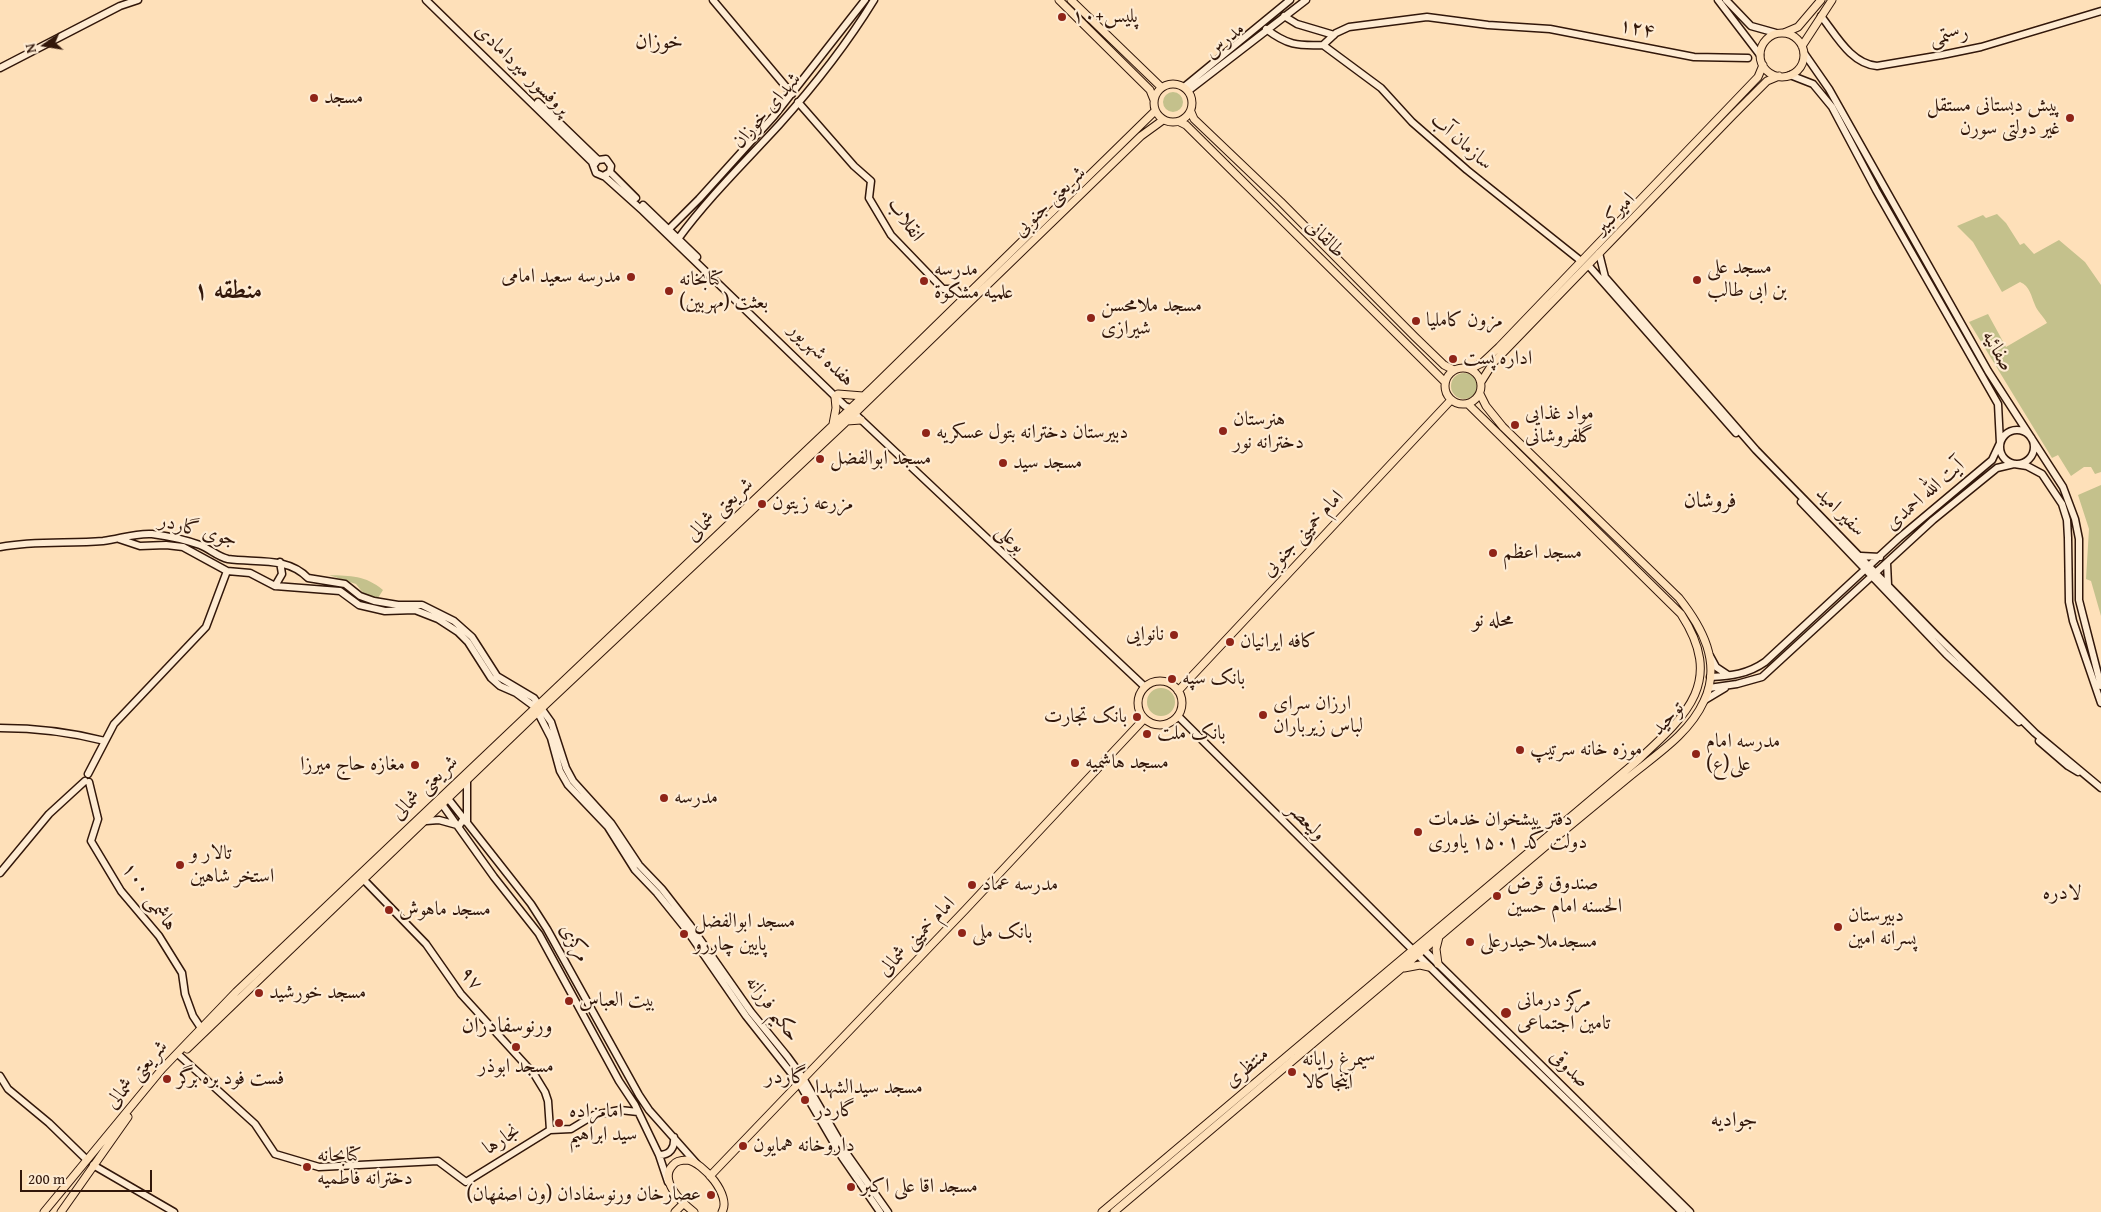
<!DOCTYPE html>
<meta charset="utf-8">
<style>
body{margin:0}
#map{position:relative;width:2101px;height:1212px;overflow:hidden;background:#fee0b9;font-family:"Gentium Book Plus",serif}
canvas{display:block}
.north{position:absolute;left:20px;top:20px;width:50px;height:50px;-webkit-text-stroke:4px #feebd2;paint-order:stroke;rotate:257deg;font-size:14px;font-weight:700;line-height:20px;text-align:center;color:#32170a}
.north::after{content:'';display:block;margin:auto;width:18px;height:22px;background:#32170a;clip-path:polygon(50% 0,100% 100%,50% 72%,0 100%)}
.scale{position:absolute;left:20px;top:1170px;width:132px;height:22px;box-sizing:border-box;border:2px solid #32170a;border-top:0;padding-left:6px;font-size:15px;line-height:18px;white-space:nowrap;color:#32170a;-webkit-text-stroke:4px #feebd2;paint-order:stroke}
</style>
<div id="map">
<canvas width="2101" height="1212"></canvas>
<div class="north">N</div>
<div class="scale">200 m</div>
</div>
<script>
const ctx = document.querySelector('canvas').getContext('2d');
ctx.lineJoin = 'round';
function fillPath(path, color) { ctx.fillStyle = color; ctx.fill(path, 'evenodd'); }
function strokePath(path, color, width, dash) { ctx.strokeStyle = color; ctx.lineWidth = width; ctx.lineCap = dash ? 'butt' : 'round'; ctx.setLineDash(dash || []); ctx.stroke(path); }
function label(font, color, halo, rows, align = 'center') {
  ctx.font = font + ' "Gentium Book Plus",Amiri,serif'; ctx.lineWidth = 4.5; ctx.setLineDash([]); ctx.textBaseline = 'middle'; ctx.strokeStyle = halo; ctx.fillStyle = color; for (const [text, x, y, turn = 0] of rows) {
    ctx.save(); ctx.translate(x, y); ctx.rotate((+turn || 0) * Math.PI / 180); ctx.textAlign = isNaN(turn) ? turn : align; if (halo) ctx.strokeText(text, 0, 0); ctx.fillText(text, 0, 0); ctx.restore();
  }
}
fillPath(new Path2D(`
 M1163 102a10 10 0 1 1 20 0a10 10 0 1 1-20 0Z
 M1997 214 2006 223 2020 245 2024 243 2034 254 2059 240 2085 262 2101 285V472L2095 474 2091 467H2084L2071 476 2058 455 2052 458 1969 322 1988 314 2006 347 2047 323C2044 317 2037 311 2035 305 2031 296 2030 286 2020 282L2002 292 1973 242 1957 226 1983 215 1986 218Z
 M1451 386a13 13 0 1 1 26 0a13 13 0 1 1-26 0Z
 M2101 485V616L2091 581 2086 579 2089 529 2078 495Z
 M329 575C351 576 365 575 383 590L378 598 364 594 356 584Z
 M1147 702a14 14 0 1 1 28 0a14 14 0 1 1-28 0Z`), '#c4c18c');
const secondary = new Path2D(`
 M426 0 592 162 596 173 603 176 610 172 611 166 606 159 598 160 594 165
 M713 0 792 94
 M1718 0 1760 55
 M1726 0 1751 26 1776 33
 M1284 16 1297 24 1334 35
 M1821 16C1836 35 1851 64 1877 66L1942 55 1981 47 2101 11
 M1266 29C1287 45 1297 46 1323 45
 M1323 45 1336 33 1349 27 1427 17 1488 25 1550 29 1694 57 1748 58
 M1323 45 1381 88 1412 122 1467 170 1581 261
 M1804 53 1829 89 1988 371 2063 487 2075 519 2079 539V600L2101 686
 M0 68 120 6 138 0
 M1184 87 1290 0
 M1188 91 1306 0
 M538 102 598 160
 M798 102 854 166 871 181 869 198 891 235 943 289H955L964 299
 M610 172 636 198
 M604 176 643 211 845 406 850 408
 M643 205 697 257
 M669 229 699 199 774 116 865 0
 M678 239C708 198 745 162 779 125 814 86 847 44 874 0
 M1599 253 1605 277 1756 450 1935 634 2035 733 2101 788
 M1588 265 1736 433
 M854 413 1145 687
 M2000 447a17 17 0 1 1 34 0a17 17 0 1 1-34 0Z
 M1801 502 1946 654 2019 722
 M119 539 140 546 166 545 183 547 227 571 250 573 275 586 340 591 359 605 385 611 415 610 438 619 458 632 468 642 491 678 500 686 516 693 535 707 551 738 560 771 568 785 608 827 635 870 657 893 686 929 746 1016 799 1083 842 1157 880 1212
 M0 547C35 540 69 544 103 541 120 539 134 533 152 534 167 536 186 540 200 545 210 549 218 557 228 559 255 563 287 556 308 578L345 584 360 596 374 601 398 605H422L454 621 472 637 497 676 534 698 551 722 566 768 573 781 611 823 639 865 662 889 690 925 751 1012 787 1056 803 1078 847 1154 888 1212
 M1861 556 1880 557
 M1887 563 1888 585
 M275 586 282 574 280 562
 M1710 656 1716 667 1728 675
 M1710 677C1731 676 1748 674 1765 662L1899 538 1992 460 2000 443 1998 404 1876 190 1832 107 1813 84 1790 75
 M1709 688 1737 684 1762 677 1933 520 1997 468 2014 464 2027 466 2042 474 2062 504 2067 520 2068 538 2069 602 2073 621 2101 703
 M1705 700 1725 688
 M1178 716 1448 985 1682 1212
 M0 728C36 728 70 732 105 741
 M2039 741 2068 766 2078 772
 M88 774 114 724 206 627 227 571
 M89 782 98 819 91 841 121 891 159 936 182 973 185 994 193 1016 201 1028
 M446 796 531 904 547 929 639 1095 649 1110 697 1164
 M439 800 494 877 539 934 619 1081 635 1105 659 1155 668 1182
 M426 821 439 820 457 825
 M459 826 462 821 467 822V781
 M0 873 49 814 85 781
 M364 880 426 944 461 994 534 1074 545 1092 548 1101 550 1130
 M1421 947 1690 1212
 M180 1056 255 1124 275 1154 319 1167 438 1161 466 1182 550 1130 571 1129 594 1115 620 1110 638 1112
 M0 1076 8 1089 49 1123 87 1160
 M659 1155C670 1155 675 1148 674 1137
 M93 1165 174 1212`);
const primary = new Path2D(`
 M1059 0 1150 90 1154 100
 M1071 0 1161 87
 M1784 33 1798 27 1821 0
 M1760 55a22 22 0 1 1 44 0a22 22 0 1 1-44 0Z
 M1802 46 1832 0
 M1154 103a19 19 0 1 1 38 0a19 19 0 1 1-38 0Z
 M1191 112 1194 119 1281 202 1415 337 1444 365 1454 370
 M1180 122 1186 125 1445 382
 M1445 386a18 18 0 1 1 36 0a18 18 0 1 1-36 0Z
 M1470 369 1482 363 1499 347 1758 77 1763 65
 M1481 382 1493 363 1733 115 1767 81 1779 76
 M838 394 863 396
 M847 421 861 420
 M833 424 836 408 835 397
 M1138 703a22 22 0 1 1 44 0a22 22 0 1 1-44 0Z
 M1178 691 1451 400
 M1438 964 1436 949 1439 937
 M1404 968 1420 965 1429 967
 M187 1049 542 708 847 421 1141 136 1163 120
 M710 1176 966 909 1144 719
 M44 1212 162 1069 236 992 872 388 1155 111
 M61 1212 128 1117
 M675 1212 684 1203
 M694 1212C682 1203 658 1180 673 1165 676 1161 682 1160 687 1160 703 1162 732 1196 722 1212
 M1102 1212 1637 761C1687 715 1725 682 1681 614L1468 404
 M1114 1212C1263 1087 1411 959 1560 834 1583 815 1606 796 1629 777 1657 754 1689 734 1704 701 1722 663 1702 627 1679 598L1503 427 1486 406 1480 394`);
strokePath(secondary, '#32170a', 9);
strokePath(primary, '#32170a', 9);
strokePath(secondary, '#feebd2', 6);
strokePath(primary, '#fee0b9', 7);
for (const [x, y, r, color] of [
 [1062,17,5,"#8f2418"],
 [314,98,5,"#8f2418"],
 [2070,118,5,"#8f2418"],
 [631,277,5,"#8f2418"],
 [1697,280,5,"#8f2418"],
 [924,281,5,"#8f2418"],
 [669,291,5,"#8f2418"],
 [1091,318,5,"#8f2418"],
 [1416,321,5,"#8f2418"],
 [1453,359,5,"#8f2418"],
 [1515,425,5,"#8f2418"],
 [1223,431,5,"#8f2418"],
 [926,433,5,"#8f2418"],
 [820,459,5,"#8f2418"],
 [1003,463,5,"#8f2418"],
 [762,504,5,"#8f2418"],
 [1493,553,5,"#8f2418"],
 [1174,635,5,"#8f2418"],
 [1230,642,5,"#8f2418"],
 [1172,679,5,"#8f2418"],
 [1263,715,5,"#8f2418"],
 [1137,717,5,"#8f2418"],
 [1147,734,5,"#8f2418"],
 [1520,750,5,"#8f2418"],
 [1696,754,5,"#8f2418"],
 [1075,763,5,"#8f2418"],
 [415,765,5,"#8f2418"],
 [664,798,5,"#8f2418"],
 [1418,832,5,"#8f2418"],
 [180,865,5,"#8f2418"],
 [972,885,5,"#8f2418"],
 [1497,896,5,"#8f2418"],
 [389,910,5,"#8f2418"],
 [1838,927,5,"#8f2418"],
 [962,933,5,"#8f2418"],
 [684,934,5,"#8f2418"],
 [1470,942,5,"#8f2418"],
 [259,993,5,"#8f2418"],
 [569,1001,5,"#8f2418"],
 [1506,1013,6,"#8f2418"],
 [516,1047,5,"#8f2418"],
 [1292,1072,5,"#8f2418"],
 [167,1079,5,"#8f2418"],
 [805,1100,5,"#8f2418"],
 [559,1123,5,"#8f2418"],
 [743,1146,5,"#8f2418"],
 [307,1167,5,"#8f2418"],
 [851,1187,5,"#8f2418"],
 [711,1195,5,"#8f2418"]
]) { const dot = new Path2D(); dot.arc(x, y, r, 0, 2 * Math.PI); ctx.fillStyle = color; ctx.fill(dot); strokePath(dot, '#feebd2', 2); }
label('20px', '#32170a', '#feebd2', [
 ["پلیس+۱۰",1072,17],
 ["مسجد",324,98],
 ["پیش دبستانی مستقل",2060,106,"right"],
 ["غیر دولتی سورن",2060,129,"right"],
 ["مسجد علی",1707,268],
 ["بن ابی طالب",1707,291],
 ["مدرسه",934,270],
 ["علمیه مشکوة",934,293],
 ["مدرسه سعید امامی",621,277,"right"],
 ["کتابخانه",679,280],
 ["بعثت (مهربین)",679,303],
 ["مسجد ملامحسن",1101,306],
 ["شیرازی",1101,329],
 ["مزون کاملیا",1426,321],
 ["اداره پست",1463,359],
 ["مواد غذایی",1525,414],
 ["گلفروشانی",1525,437],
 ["هنرستان",1233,420],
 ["دخترانه نور",1233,443],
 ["دبیرستان دخترانه بتول عسکریه",936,433],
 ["مسجد ابوالفضل",830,459],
 ["مسجد سید",1013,463],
 ["مزرعه زیتون",772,504],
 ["مسجد اعظم",1503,553],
 ["نانوایی",1164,635,"right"],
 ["کافه ایرانیان",1240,642],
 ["بانک سپه",1182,679],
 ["ارزان سرای",1273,704],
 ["لباس زیرباران",1273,727],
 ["بانک تجارت",1127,717,"right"],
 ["بانک ملت",1157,734],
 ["مدرسه امام",1706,742],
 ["علی(ع)",1706,765],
 ["موزه خانه سرتیپ",1530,750],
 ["مسجد هاشمیه",1085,763],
 ["مغازه حاج میرزا",405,765,"right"],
 ["مدرسه",674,798],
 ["دفتر پیشخوان خدمات",1428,820],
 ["دولت کد ۱۵۰۱ یاوری",1428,843],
 ["تالار و",190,854],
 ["استخر شاهین",190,877],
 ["صندوق قرض",1507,884],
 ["الحسنه امام حسین",1507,907],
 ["مدرسه عماد",982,885],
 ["مسجد ماهوش",399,910],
 ["دبیرستان",1848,916],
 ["پسرانه امین",1848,939],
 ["مسجد ابوالفضل",694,922],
 ["پایین چاررو",694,945],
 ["بانک ملی",972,933],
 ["مسجدملاحیدرعلی",1480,942],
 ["مسجد خورشید",269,993],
 ["بیت العباس",579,1001],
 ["مرکز درمانی",1517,1001],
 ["تامین اجتماعی",1517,1024],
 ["سیمرغ رایانه",1302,1060],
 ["اینجاکالا",1302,1083],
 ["مسجد ابوذر",516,1067,"center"],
 ["فست فود بره برگر",177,1079],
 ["مسجد سیدالشهدا",815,1088],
 ["گاردر",815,1111],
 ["امامزاده",569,1112],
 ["سید ابراهیم",569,1135],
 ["داروخانه همایون",753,1146],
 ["کتابحانه",317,1156],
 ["دخترانه فاطمیه",317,1179],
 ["مسجد اقا علی اکبر",861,1187],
 ["عصارخان ورنوسفادان (ون اصفهان)",701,1195,"right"]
], 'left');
label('20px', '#32170a', '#feebd2', [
 ["۱۲۴",1637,29,11],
 ["رستمی",1949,36,-11],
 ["مدرس",1225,41,-39],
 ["پروفسور میردامادی",522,70,44],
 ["شهدای خوزان",767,111,-49],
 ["سازمان آب",1461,142,41],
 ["شریعتی جنوبی",1050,202,-44],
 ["امیرکبیر",1615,214,-46],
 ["انقلاب",905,220,55],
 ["طالقانی",1325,239,45],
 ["صفائیه",1997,351,60],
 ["هفده شهریور",821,355,44],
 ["آیت الله احمدی",1925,495,-41],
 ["شریعتی شمالی",720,510,-43],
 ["سفیر امید",1840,512,45],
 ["جوی گاردر",198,531,15],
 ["امام خمینی جنوبی",1303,534,-47],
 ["بوعلی",1010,539,43],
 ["توحید",1668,719,-48],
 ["شریعتی شمالی",425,788,-44],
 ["ولیعصر",1306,822,45],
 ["هاشمی ۱۰۰",149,897,54],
 ["امام خمینی شمالی",917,937,-46],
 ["مرکزی",574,943,61],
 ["۹۷",471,979,52],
 ["حکیم فرزانه",772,1009,53],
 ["منتظری",1247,1068,-40],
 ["صدوقی",1569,1069,44],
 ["شریعتی شمالی",137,1075,-49],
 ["نجارها",502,1140,-33]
]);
label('21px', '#32170a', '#feebd2', [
 ["محله نو",1493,621],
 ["لادره",2062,894],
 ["گاردر",786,1078],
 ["جوادیه",1734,1121]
]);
label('22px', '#32170a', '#feebd2', [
 ["خوزان",659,42],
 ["فروشان",1710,501],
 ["ورنوسفادران",507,1026]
]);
label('bold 25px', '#32170a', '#feebd2', [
 ["منطقه ۱",228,292]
]);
</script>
